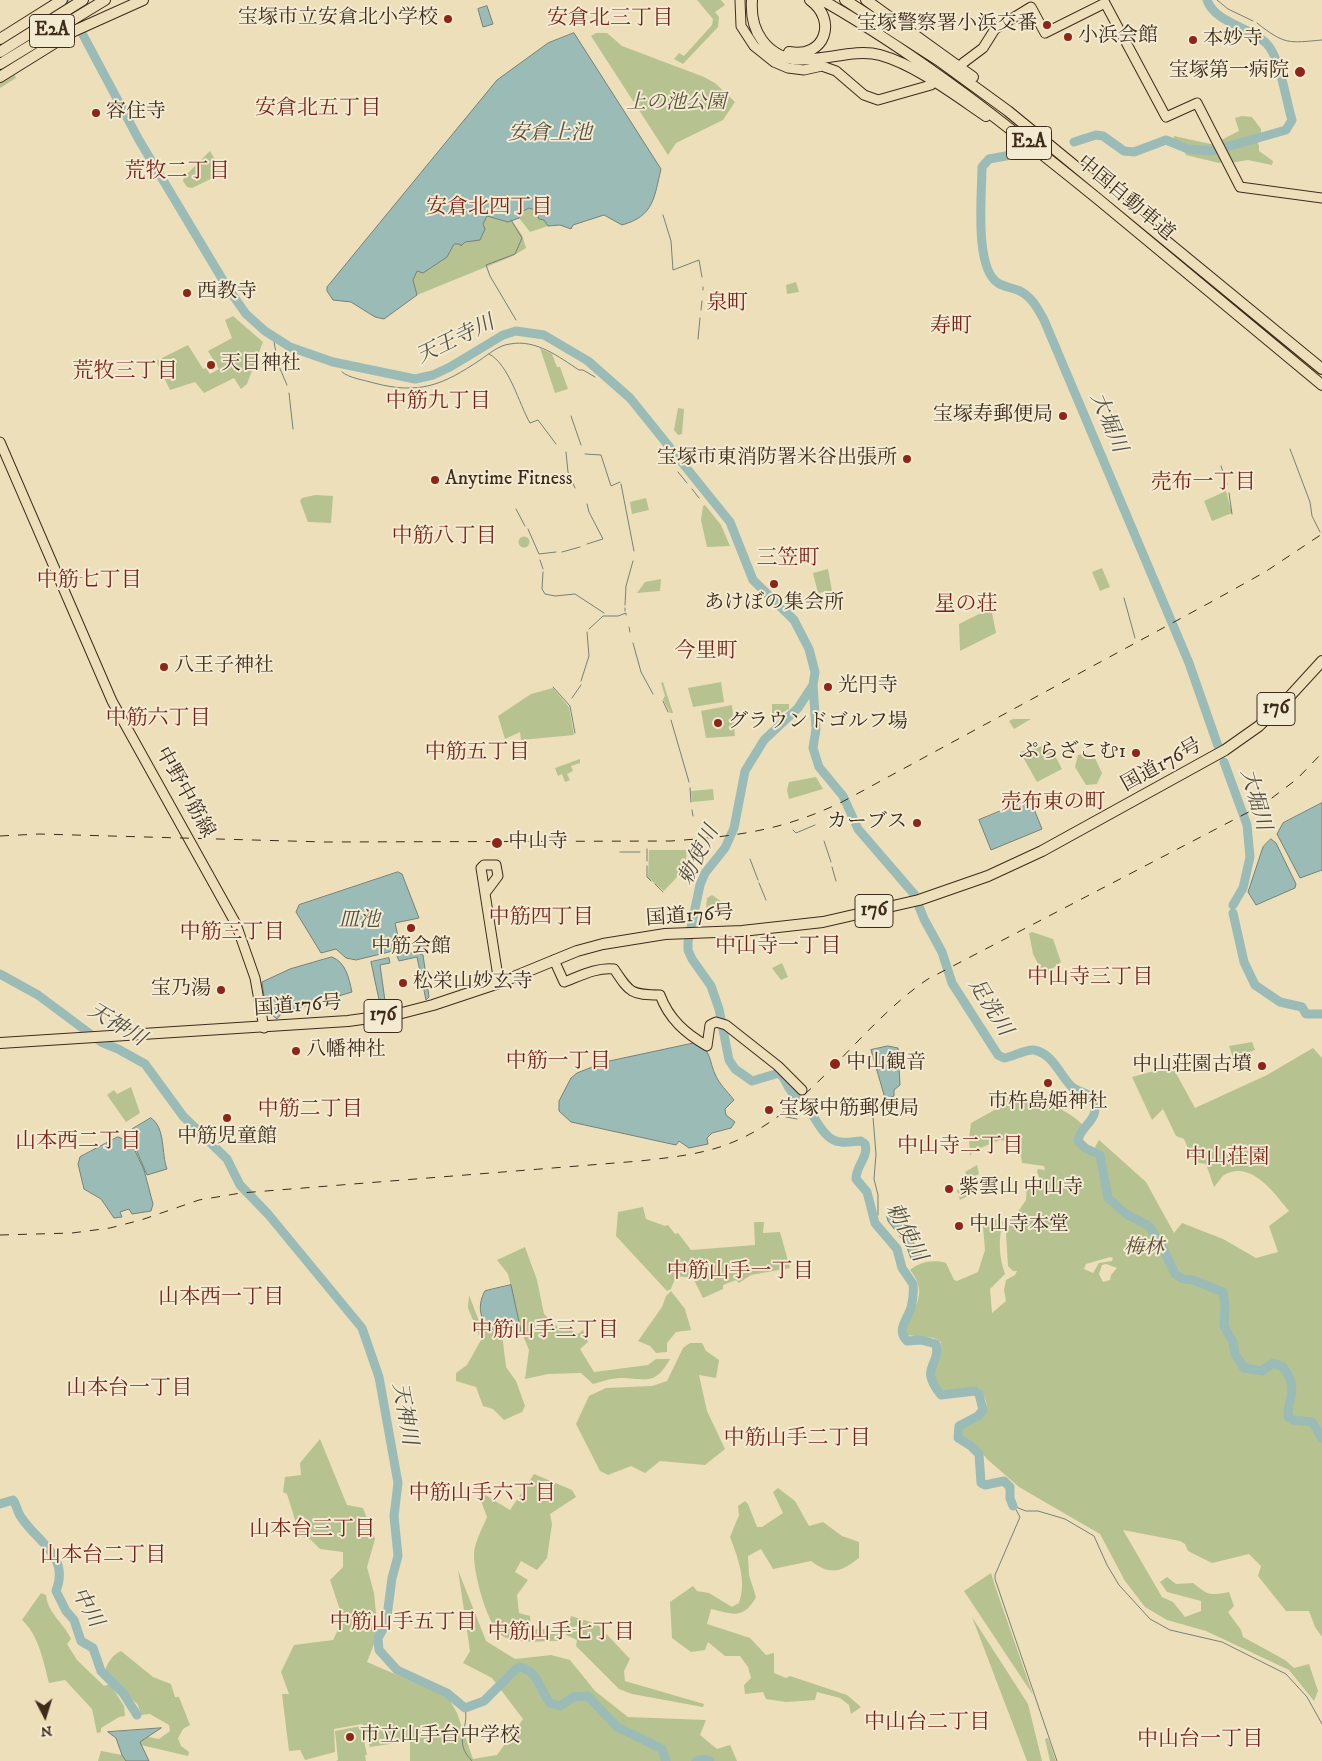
<!DOCTYPE html>
<meta charset="utf-8">
<style>
body{margin:0}
#map{position:relative;width:1322px;height:1761px;overflow:hidden;background:#eddfba;font-family:"IM FELL DW Pica",serif}
canvas{display:block}
.north{position:absolute;left:20px;top:1691px;width:50px;height:50px;-webkit-text-stroke:4px #f3ead2;paint-order:stroke;rotate:175deg;font-size:14px;font-weight:700;line-height:20px;text-align:center;color:#3e2b1b}
.north::after{content:'';display:block;margin:auto;width:18px;height:22px;background:#3e2b1b;clip-path:polygon(50% 0,100% 100%,50% 72%,0 100%)}
</style>
<div id="map">
<canvas width="1322" height="1761"></canvas>
<div class="north">N</div>
</div>
<script>
const ctx = document.querySelector('canvas').getContext('2d');
ctx.lineJoin = 'round';
function fillPath(path, color) { ctx.fillStyle = color; ctx.fill(path, 'evenodd'); }
function strokePath(path, color, width, dash) { ctx.strokeStyle = color; ctx.lineWidth = width; ctx.lineCap = dash ? 'butt' : 'round'; ctx.setLineDash(dash || []); ctx.stroke(path); }
function label(font, color, halo, rows, align = 'center') {
  ctx.font = font + ' "IM FELL DW Pica","Noto Serif JP",serif'; ctx.lineWidth = 4; ctx.setLineDash([]); ctx.textBaseline = 'middle'; ctx.strokeStyle = halo; ctx.fillStyle = color; for (const [text, x, y, turn = 0] of rows) {
    ctx.save(); ctx.translate(x, y); ctx.rotate((+turn || 0) * Math.PI / 180); ctx.textAlign = isNaN(turn) ? turn : align; if (halo) ctx.strokeText(text, 0, 0); ctx.fillText(text, 0, 0); ctx.restore();
  }
}
fillPath(new Path2D(`
 M697 0H721L725 5 715 12 719 17 718 27 683 64 674 59 679 53 684 56 712 25 713 19Z
 M596 33H607L622 46 704 77 715 83 735 102 723 120 676 143 668 155 591 36Z
 M0 40 16 78 0 88Z
 M1242 116 1252 117 1261 129V134L1256 137 1259 146V151L1273 161 1272 165 1248 160 1230 163 1221 140 1239 131 1235 118Z
 M1174 136 1215 145 1224 161 1219 163 1186 155 1184 149 1172 146Z
 M210 151 223 173 192 188 187 187 183 181 184 177Z
 M529 208 535 210 539 219 544 220 548 226 530 232 519 218 521 212Z
 M487 216 508 222 512 221 522 235 526 248 513 256 417 295 413 280 417 271 423 273 450 252 454 244C465 244 478 238 485 229L483 224Z
 M796 282 799 292 787 294 786 285Z
 M233 316 263 342 247 384 241 389 234 378 204 393 195 382 170 390 156 361 188 345 203 369 206 368 210 374 219 369 208 351 232 338 225 320Z
 M540 348 552 354 557 367H560L568 389 555 393Z
 M416 391 419 407 412 408 409 393Z
 M678 408 684 409 682 434 678 435 674 430Z
 M1226 491 1232 513 1212 521 1204 501Z
 M315 495 333 496 331 523 308 522 300 501 302 498Z
 M646 498 649 510 632 514 630 502Z
 M705 505 721 525 730 546 707 547 701 520 703 506Z
 M518.5 542a5.5 5.5 0 1 1 11 0a5.5 5.5 0 1 1-11 0Z
 M1102 568 1110 587 1100 591 1092 572Z
 M828 569 832 591 818 593 813 573Z
 M661 579 660 591 637 593 645 582Z
 M991 608 996 633 960 651 959 624Z
 M663 682 673 713H670L663 699 665 696 661 683Z
 M721 682 724 702 693 707 688 688Z
 M553 688 569 707 574 735 521 740 520 732 505 739 498 716 531 694Z
 M772 704H789V709L772 718Z
 M732 705 735 736 706 738 701 711Z
 M1013 719H1031L1014 729 1009 721Z
 M1049 744 1062 769 1037 782 1020 752Z
 M1087 753 1094 756 1102 773 1097 784 1086 785 1075 767 1078 755Z
 M580 759V763L571 766 573 771 567 774 570 780 565 782 562 774 558 776 555 768Z
 M816 777 823 789 789 799 787 790 789 782Z
 M713 789 714 800 692 802 691 791Z
 M649 850H686C689 868 674 880 664 891L648 878Z
 M712 895 729 907 706 909 707 898Z
 M1032 932 1053 939 1061 962 1044 975 1033 954 1029 933Z
 M782 963 788 977 781 980 772 968Z
 M1252 1042 1255 1050 1238 1056 1239 1060H1234L1229 1046Z
 M1313 1048 1322 1058V1637L1315 1627 1309 1611H1286L1258 1576 1261 1566 1249 1554 1212 1563 1188 1551 1185 1544 1180 1541 1123 1530 1162 1597 1173 1602 1185 1617 1201 1611V1601L1167 1592 1160 1582 1167 1577 1176 1584 1193 1583C1208 1595 1209 1596 1229 1592L1234 1606 1228 1612 1241 1630 1243 1637 1285 1660 1294 1668 1309 1664 1318 1691 1314 1701 1289 1670 1206 1631 1167 1620 1145 1607 1125 1581 1100 1534 1019 1487 987 1459 975 1444 960 1435 961 1429C980 1418 997 1412 979 1388 967 1387 953 1394 942 1390L933 1375 939 1360 941 1342 934 1338 906 1335C908 1309 932 1297 910 1270 919 1262 935 1259 946 1263L954 1280 957 1281 978 1272 985 1250 983 1226 995 1218 1003 1222C998 1240 999 1257 1005 1274L990 1289 992 1313 1006 1301 1004 1290 1006 1280 1015 1275 1017 1271H1013L1008 1266 1006 1234 1009 1225 1026 1200 1027 1184H1042L1037 1172 1038 1169 1045 1170 1044 1166 1022 1163 1021 1156 1013 1142 1000 1140 973 1151 970 1156 969 1139 971 1123 1007 1103 1008 1094C1018 1095 1022 1098 1031 1102 1036 1104 1041 1103 1047 1104 1062 1108 1074 1116 1085 1127L1077 1135 1076 1143 1081 1148 1098 1157 1101 1173 1104 1172 1102 1159 1095 1147 1099 1140 1146 1182 1174 1233 1182 1223 1223 1239 1256 1258 1278 1252 1269 1226 1289 1211C1275 1194 1251 1159 1224 1175 1221 1177 1217 1184 1214 1187L1206 1164 1194 1162 1184 1139 1176 1136 1163 1109 1152 1120 1132 1077 1172 1066 1195 1108 1267 1075ZM1110 1257 1113 1258 1112 1261 1099 1263 1093 1273 1084 1269 1086 1264ZM1106 1264 1117 1268 1111 1275 1110 1280 1103 1282 1099 1274 1102 1265Z
 M131 1087 140 1113 126 1122 107 1095 114 1090 117 1094Z
 M977 1165 979 1174 969 1179 965 1172Z
 M976 1178 978 1184 966 1190 968 1196 960 1200 957 1190Z
 M643 1207 646 1219 665 1226 668 1225 675 1234 678 1233 691 1250 755 1245 754 1222H764L763 1233 780 1232 790 1268 751 1275 739 1283 736 1280 723 1285V1289L703 1298 693 1278 676 1276 671 1289 667 1291 616 1236 618 1212Z
 M525 1247 537 1280 544 1314 562 1331 571 1330 578 1334 583 1330 588 1342 580 1349 594 1372 648 1365 656 1359H670C654 1387 647 1378 620 1378 611 1378 601 1382 593 1384L581 1373 548 1374 525 1379 529 1350 521 1331 508 1274 497 1260Z
 M671 1291 685 1309 691 1330 676 1332 667 1343V1352L656 1353 650 1346 638 1341 662 1307 666 1296Z
 M469 1295 479 1321 482 1320 489 1330 502 1334 506 1367 516 1381 525 1406 522 1412 504 1420 493 1409 483 1406 476 1387 456 1381V1373L467 1365 481 1340 468 1308Z
 M690 1343H702L706 1351 719 1360 716 1378 699 1375 707 1411 725 1449 705 1465 660 1461 645 1473 631 1466 608 1475 600 1471 576 1424 589 1396 606 1388 652 1386 667 1381 683 1348Z
 M320 1439 347 1505 363 1508 375 1539 367 1567 374 1593 378 1634 367 1662 448 1697 457 1713 473 1759 497 1755 523 1719 492 1678 463 1663 470 1651 458 1570 486 1641 515 1659 551 1655 570 1660 595 1691 628 1717 706 1720 700 1735 717 1749 730 1745 737 1761H410V1741L370 1747 362 1724 334 1729 335 1752 305 1760 300 1750 289 1751 282 1694H289L281 1672 294 1645 333 1640 343 1619 330 1580 343 1567V1552L320 1549 311 1540 300 1536 287 1494 283 1492 285 1477 301 1475 300 1463Z
 M534 1474 572 1490 576 1497 550 1514 552 1524 547 1558 537 1570 521 1561 515 1572 528 1580 517 1595 519 1613 530 1616 531 1629H559L558 1641C541 1641 520 1644 504 1637 487 1628 473 1571 474 1553 475 1541 483 1527 487 1517L477 1490 510 1510Z
 M778 1488 795 1501 809 1526 823 1522 842 1536 859 1542V1558C840 1573 830 1575 811 1561L773 1569 761 1549 748 1556 749 1575 756 1597C743 1620 734 1614 711 1609L707 1624 750 1638 766 1655 774 1653V1673L786 1678 790 1676 847 1695 861 1707 851 1714 849 1705 840 1698 817 1692 815 1700 786 1702 766 1699 763 1692 745 1694 744 1685 751 1678 748 1667 740 1656H725L708 1642 705 1650 691 1652 672 1638 670 1602 693 1586 697 1591 709 1593 732 1607 739 1603C747 1581 738 1558 730 1537L739 1515 738 1506 745 1501 748 1504 757 1527H762L783 1513 773 1492Z
 M991 1573 995 1586 1033 1695 964 1591Z
 M41 1593 46 1595C48 1614 64 1623 71 1639L67 1644 77 1660 104 1686 110 1684 124 1706 125 1716 119 1717 101 1728V1732L97 1733 92 1709 65 1680 49 1683C43 1660 39 1636 22 1620Z
 M571 1616 597 1624 630 1659 624 1671 625 1681 704 1704 703 1707 632 1694 619 1689 576 1646 577 1640 566 1635Z
 M972 1617 1028 1704 1042 1761H1027Z
 M121 1651 153 1677 171 1684 175 1697H179L190 1725 183 1729 178 1738 181 1746 189 1752 188 1756 141 1745 139 1742 148 1737 159 1739 170 1731 169 1725 150 1714 141 1715 138 1705 105 1672C106 1664 113 1654 121 1651Z
 M361 1726 367 1755H365L366 1761H336L338 1760 335 1731Z
 M1048 1738 1056 1761H1050L1045 1739Z
 M101 1751 122 1755 126 1761H98Z`), '#b7c291');
const water = new Path2D(`
 M487 6 493 24 483 27 478 9Z
 M574 33 661 169C654 198 654 216 622 225L604 215 573 225 571 229 560 225 548 226 544 220 539 219 535 210 529 208 521 212 519 218 508 222 487 216 483 224 485 229 480 240 465 242 461 246 460 244H454L447 257 423 273 417 271 413 280 417 295 384 319 375 317 351 302 333 300 327 291V287L497 80 548 43Z
 M1030 799 1042 829 991 850 979 820Z
 M1322 803V870L1300 878 1277 834 1283 823Z
 M1271 839 1276 843 1296 884 1295 888 1256 905 1248 892 1263 847Z
 M398 872 402 874 419 918 395 923 401 949 356 960 346 958 336 949 321 953 296 912 299 905Z
 M417 952 423 955 429 997 426 1000 417 957 399 961 397 956Z
 M332 957C346 962 349 979 352 992L282 1013 277 1019 266 1010 262 982 290 969Z
 M389 958 390 963 380 965 386 1008 381 1009 371 962Z
 M694 1043C711 1047 709 1061 715 1074 719 1084 727 1091 734 1100L725 1109 726 1115 735 1122 731 1128 712 1133 707 1138 708 1144 689 1148 679 1141 676 1145 571 1122 559 1111V1101L571 1078 577 1073 605 1062Z
 M888 1046 898 1048 900 1085 894 1090V1096L889 1098 891 1104 887 1105 871 1050Z
 M151 1118C166 1128 161 1154 167 1169L147 1175 129 1133 132 1129Z
 M118 1137 131 1142 144 1170 153 1204 151 1211 132 1214 129 1209 120 1212 122 1217 114 1218 101 1199 84 1189 78 1164 80 1157Z
 M893 1211 922 1256 918 1261 911 1259 906 1244 888 1221 887 1217Z
 M511 1285 521 1331C515 1332 507 1334 501 1333 481 1328 475 1308 485 1291Z
 M161 1728 140 1742 149 1761H126L122 1755 116 1738 108 1732Z`);
fillPath(water, '#9bbbb7');
strokePath(water, '#768179', 1);
strokePath(new Path2D(`
 M1217 0 1228 9 1253 21
 M1257 23C1285 45 1288 43 1322 40
 M663 215 671 241 673 270 699 260 702 277
 M511 220 522 238 515 254 486 265 490 276 516 320
 M703 290V287
 M701 310 702 301
 M516 329V331
 M273 336 278 364 287 385
 M698 339 700 318
 M489 354C509 364 519 404 530 423L538 420 556 444
 M342 367V364
 M342 372C349 378 364 380 374 383 419 395 443 385 480 360 489 354 499 345 510 344 536 339 559 357 579 370H583L595 377
 M289 393 293 429
 M571 416 581 445
 M1290 449 1310 502 1312 516 1320 532
 M566 452 568 472 575 488
 M585 454 601 455 611 486 620 482
 M1221 466 1227 484
 M678 472 687 483
 M621 484 634 551
 M692 489 699 498
 M1229 493 1232 514
 M516 509 525 526
 M528 529 539 554 556 552
 M587 544 603 539 589 512 587 504
 M562 552 580 547
 M540 560 543 569
 M543 572 542 589 545 594 555 596 575 594 604 613
 M1124 598 1135 638
 M625 605 626 586 633 561
 M625 608V611
 M629 627 630 632
 M589 629 603 616H618L626 613V615
 M633 643 641 672 653 694
 M581 681 589 656 587 632
 M553 687 570 706 575 733
 M572 698 581 685
 M663 701 668 712
 M671 720 689 782
 M690 788 691 802
 M692 810 693 816
 M793 830 796 833 815 825
 M824 841 831 862
 M620 852H640
 M750 859 758 880
 M647 861V849
 M647 866V877L651 881
 M832 867 836 881
 M759 883 766 900
 M655 884 663 892
 M786 1117 797 1119
 M873 1117 876 1154 874 1179 878 1195V1215
 M1013 1506 1026 1511H1038L1065 1519 1094 1536 1107 1565 1119 1585 1150 1619 1170 1630 1222 1642 1286 1674 1307 1697 1322 1724
 M1014 1506 1020 1517 995 1575V1579L1057 1761
 M465 1708C470 1729 452 1741 472 1761`), '#768179', 1);
strokePath(new Path2D(`
 M66 3 139 140 227 287 246 314 265 331 290 347 333 362 415 379 433 375 450 367 503 335 516 331 544 335 588 361 630 398 730 522 753 580 794 620 809 649 815 672 813 685 816 729 813 748 819 767 843 796 858 829 914 894 924 919 942 952 952 983 998 1055 1004 1058C1013 1057 1025 1049 1034 1050 1052 1053 1060 1075 1071 1086 1076 1091 1085 1092 1091 1097 1104 1120 1080 1124 1078 1141L1085 1148 1100 1155 1108 1198 1126 1214 1149 1226 1162 1246 1175 1274 1183 1279 1193 1280 1223 1292 1225 1306 1224 1326 1233 1342 1235 1354 1244 1368 1262 1371 1273 1363 1283 1367C1300 1389 1287 1399 1288 1417L1293 1420 1312 1422 1322 1438
 M1074 142 1096 135 1103 136 1124 151 1134 152 1166 140 1188 149 1212 151 1286 130 1292 120C1286 101 1280 56 1266 43 1250 27 1215 23 1207 0
 M1017 154 989 159 982 167C982 193 974 268 998 283 1004 287 1013 288 1020 291 1032 297 1038 309 1044 320L1189 663 1218 746
 M1224 762 1247 825 1250 857 1243 888 1233 905
 M1233 913 1244 962 1255 985 1280 1002 1302 1007 1306 1014H1322
 M0 974 38 995 101 1042 118 1049 145 1064 183 1116 227 1159 240 1185 268 1214 362 1328 379 1377 398 1483 394 1516 398 1556 392 1578 386 1624 378 1638 379 1650 397 1670 447 1693 465 1708 484 1701 516 1669 520 1667C539 1672 539 1689 550 1703L560 1706 573 1697 588 1696 617 1727 662 1749 666 1761
 M796 1096C787 1090 787 1079 779 1073L752 1081 735 1069 729 1060 719 1009 711 986 692 959 688 950V942L700 885 705 873 725 848 734 828 745 771 764 740 798 708 813 685
 M804 1103C815 1115 823 1141 841 1142 848 1143 855 1141 861 1141L865 1144C869 1157 856 1165 856 1179L867 1192 875 1223 897 1249 902 1268 913 1284C914 1292 913 1300 911 1308 907 1320 896 1330 907 1341L921 1340 936 1344C941 1367 918 1366 941 1395L975 1391 979 1394 983 1410 978 1416 959 1426 958 1438 971 1446 979 1454 981 1483 985 1485 1004 1481 1010 1487V1498L1013 1506
 M0 1504 13 1500C17 1505 17 1512 21 1517 38 1543 70 1556 56 1591L66 1611 74 1620 81 1641 93 1648 101 1671 123 1693 137 1715
 M696 1761 704 1759 710 1761`), '#9bbbb7', 9);
const major = new Path2D(`
 M740 0 741 26 754 46 774 62 788 68 804 70 822 66 836 71 864 95 878 100 931 85
 M963 63 983 48 995 29 1031 7 1045 33 1105 3 1166 117 1197 103 1240 187 1322 198
 M0 442 112 701 236 924 255 978 264 1028
 M486 892 498 876 496 865H484L481 868 499 983
 M554 960 564 982C580 976 597 967 614 969 630 993 631 995 660 995 669 1019 685 1033 707 1046L710 1025 716 1022 726 1025 778 1066 802 1090`);
const highway = new Path2D(`
 M752 0C751 14 753 28 762 40 791 80 841 45 880 55 916 65 955 95 986 116
 M822 0C922 57 1009 127 1098 199 1173 261 1247 323 1322 385
 M845 0 938 60 1008 111 1322 369
 M866 0 973 77
 M0 39 62 0
 M0 52 83 0
 M789 52C825 59 838 20 810 0
 M0 64 105 0
 M0 77 74 31 143 0
 M0 1043 348 1021 398 1014 433 1005 499 983 577 951 603 944 665 934 742 931 823 922 919 900 988 876 1042 851 1225 750 1259 726 1291 695 1322 661`);
strokePath(major, '#3e2b1b', 11);
strokePath(highway, '#3e2b1b', 12);
strokePath(major, '#eddfba', 9);
strokePath(highway, '#eddfba', 10);
strokePath(new Path2D(`
 M0 836 39 834 325 842 671 841C738 836 781 831 842 802L1211 602 1265 572 1322 534
 M0 1235 72 1233 110 1228 141 1220 199 1200 241 1193 640 1161C674 1157 709 1154 740 1139 813 1106 861 1024 928 979L1264 804 1297 779 1322 753`), '#3e2b1b', 1, [9, 9]);
for (const [x, y, r, color] of [
 [448,19,5,"#8f2418"],
 [1047,25,5,"#8f2418"],
 [1068,37,5,"#8f2418"],
 [1193,40,5,"#8f2418"],
 [1300,72,6,"#8f2418"],
 [96,113,5,"#8f2418"],
 [187,293,5,"#8f2418"],
 [211,365,5,"#8f2418"],
 [1063,416,5,"#8f2418"],
 [907,459,5,"#8f2418"],
 [435,480,5,"#8f2418"],
 [774,584,5,"#8f2418"],
 [164,667,5,"#8f2418"],
 [828,687,5,"#8f2418"],
 [718,723,5,"#8f2418"],
 [1136,753,5,"#8f2418"],
 [917,823,5,"#8f2418"],
 [497,843,6,"#8f2418"],
 [411,928,5,"#8f2418"],
 [403,983,5,"#8f2418"],
 [221,990,5,"#8f2418"],
 [296,1051,5,"#8f2418"],
 [835,1064,6,"#8f2418"],
 [1262,1066,5,"#8f2418"],
 [1048,1083,5,"#8f2418"],
 [769,1110,5,"#8f2418"],
 [227,1118,5,"#8f2418"],
 [949,1189,5,"#8f2418"],
 [959,1226,5,"#8f2418"],
 [350,1737,5,"#8f2418"]
]) { const dot = new Path2D(); dot.arc(x, y, r, 0, 2 * Math.PI); ctx.fillStyle = color; ctx.fill(dot); strokePath(dot, '#f3ead2', 2); }
for (const [x, y, w] of [
 [52,31,45],
 [1029,143,45],
 [1276,709,38],
 [874,911,38],
 [383,1016,38]
]) { const box = new Path2D(); box.roundRect(x - w / 2, y - 16.5, w, 33, 4); ctx.fillStyle = '#f3ead2'; ctx.fill(box); strokePath(box, '#3e2b1b', 1); }
label('bold 19px', '#3e2b1b', null, [
 ["E2A",52,31],
 ["E2A",1029,143],
 ["176",1276,709],
 ["176",874,911],
 ["176",383,1016]
]);
label('20px', '#3e2b1b', '#f3ead2', [
 ["宝塚市立安倉北小学校",438,19,"right"],
 ["宝塚警察署小浜交番",1037,25,"right"],
 ["小浜会館",1078,37],
 ["本妙寺",1203,40],
 ["宝塚第一病院",1289,72,"right"],
 ["容住寺",106,113],
 ["西教寺",197,293],
 ["天日神社",221,365],
 ["宝塚寿郵便局",1053,416,"right"],
 ["宝塚市東消防署米谷出張所",897,459,"right"],
 ["Anytime Fitness",445,480],
 ["あけぼの集会所",774,604,"center"],
 ["八王子神社",174,667],
 ["光円寺",838,687],
 ["グラウンドゴルフ場",728,723],
 ["ぷらざこむ1",1126,753,"right"],
 ["カーブス",907,823,"right"],
 ["中山寺",508,843],
 ["中筋会館",411,948,"center"],
 ["松栄山妙玄寺",413,983],
 ["宝乃湯",211,990,"right"],
 ["八幡神社",306,1051],
 ["中山観音",846,1064],
 ["中山荘園古墳",1252,1066,"right"],
 ["市杵島姫神社",1048,1103,"center"],
 ["宝塚中筋郵便局",779,1110],
 ["中筋児童館",227,1138,"center"],
 ["紫雲山 中山寺",959,1189],
 ["中山寺本堂",969,1226],
 ["市立山手台中学校",360,1737]
], 'left');
label('italic 20px', '#5c5138', '#f3ead2', [
 ["上の池公園",676,104],
 ["梅林",1144,1249]
]);
label('20px', '#3e2b1b', '#f3ead2', [
 ["中国自動車道",1125,199,40],
 ["国道176号",1162,766,-29],
 ["中野中筋線",184,793,61],
 ["国道176号",690,917,-4],
 ["国道176号",298,1007,-4]
]);
label('21px', '#7a1f14', '#f3ead2', [
 ["安倉北三丁目",610,20],
 ["安倉北五丁目",318,110],
 ["荒牧二丁目",177,173],
 ["安倉北四丁目",489,209],
 ["泉町",727,305],
 ["寿町",951,328],
 ["荒牧三丁目",125,373],
 ["中筋九丁目",438,403],
 ["売布一丁目",1203,484],
 ["中筋八丁目",444,538],
 ["三笠町",788,560],
 ["中筋七丁目",89,582],
 ["星の荘",966,606],
 ["今里町",706,653],
 ["中筋六丁目",158,720],
 ["中筋五丁目",477,754],
 ["売布東の町",1053,804],
 ["中筋四丁目",541,919],
 ["中筋三丁目",232,934],
 ["中山寺一丁目",778,948],
 ["中山寺三丁目",1090,979],
 ["中筋一丁目",558,1063],
 ["中筋二丁目",310,1111],
 ["山本西二丁目",78,1143],
 ["中山寺二丁目",960,1148],
 ["中山荘園",1227,1159],
 ["中筋山手一丁目",740,1273],
 ["山本西一丁目",221,1299],
 ["中筋山手三丁目",545,1332],
 ["山本台一丁目",129,1390],
 ["中筋山手二丁目",797,1440],
 ["中筋山手六丁目",482,1495],
 ["山本台三丁目",312,1531],
 ["山本台二丁目",103,1557],
 ["中筋山手五丁目",403,1624],
 ["中筋山手七丁目",561,1634],
 ["中山台二丁目",927,1724],
 ["中山台一丁目",1200,1741]
]);
label('italic 21px', '#554f42', '#f3ead2', [
 ["安倉上池",550,135],
 ["天王寺川",456,341,-26],
 ["大堀川",1107,423,67],
 ["大堀川",1254,800,74],
 ["勅使川",700,856,-63],
 ["皿池",359,922],
 ["足洗川",989,1008,58],
 ["天神川",116,1026,31],
 ["勅使川",905,1233,62],
 ["天神川",403,1414,80],
 ["中川",86,1608,61]
]);
</script>
